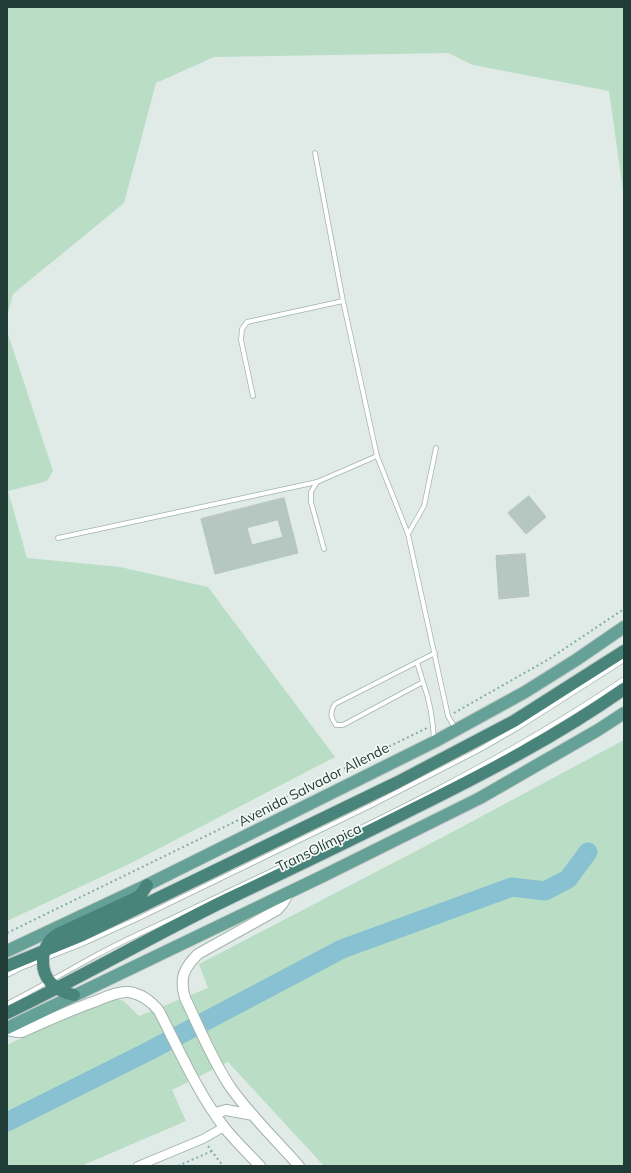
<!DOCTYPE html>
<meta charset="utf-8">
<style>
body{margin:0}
#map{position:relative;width:631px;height:1173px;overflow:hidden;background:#e0ebe7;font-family:Mulish,sans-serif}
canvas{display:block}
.frame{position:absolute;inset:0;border:8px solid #213c36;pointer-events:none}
</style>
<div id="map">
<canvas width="631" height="1173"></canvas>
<div class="frame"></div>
</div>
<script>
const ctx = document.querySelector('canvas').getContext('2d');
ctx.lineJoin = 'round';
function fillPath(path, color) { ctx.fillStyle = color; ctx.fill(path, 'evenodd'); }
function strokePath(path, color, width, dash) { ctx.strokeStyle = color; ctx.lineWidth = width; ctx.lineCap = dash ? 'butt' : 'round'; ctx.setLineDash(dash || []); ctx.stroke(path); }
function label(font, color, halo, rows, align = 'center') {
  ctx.font = font + ' Mulish,sans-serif'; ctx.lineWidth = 3.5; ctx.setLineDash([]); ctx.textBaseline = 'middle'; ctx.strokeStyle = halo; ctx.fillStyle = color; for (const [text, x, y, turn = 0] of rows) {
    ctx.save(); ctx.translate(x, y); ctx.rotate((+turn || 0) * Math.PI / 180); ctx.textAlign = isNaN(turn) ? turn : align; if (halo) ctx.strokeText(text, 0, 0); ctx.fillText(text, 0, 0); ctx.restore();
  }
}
fillPath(new Path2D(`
 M7 7H624V198L609 91 473 65 448 53 214 57 156 83 124 203 13 294 7 317Z
 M7 331 53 471 47 481 8 491 27 558 120 567 208 587 335 757 131 863 7 921Z
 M624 740V1166H324L228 1062 172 1090 186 1121 81 1166H7V1045L110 997 124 1001 139 1016 208 988 199 964 443 837Z`), '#b9ddc5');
strokePath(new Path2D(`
 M7 1122 147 1052 342 949 512 887 545 891 568 879 588 852`), '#88c1d1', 19);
const building = new Path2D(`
 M529 496 546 517 526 534 508 513Z
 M284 498 298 553 215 574 201 519ZM278 520 283 537 252 545 247 528Z
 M525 554 529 596 499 599 496 556Z`);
fillPath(building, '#b6c6c0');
strokePath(building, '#b3c5bf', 1);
const service = new Path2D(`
 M315 153 343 301 377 456 408 534 448 716 455 728
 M253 396 241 340 242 329 247 322 343 301
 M408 534 424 506 436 448
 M58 538 317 482
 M324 549 311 502V492L317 482 377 456
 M417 662 423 682 343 725H336C330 717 330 712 335 704L435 653
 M423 682C430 701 433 719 434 740
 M7 975 21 968 82 944 139 918 372 805 479 750 519 727 624 660
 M7 1004C36 989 64 973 93 957 122 941 152 928 181 914 332 842 486 773 624 679`);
const minor = new Path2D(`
 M138 1166 203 1139 224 1127`);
const tertiary = new Path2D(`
 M289 892 283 903 277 910 198 954C184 968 179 978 185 998 199 1027 213 1062 231 1088 251 1116 276 1140 299 1166
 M7 1030 18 1032H22C46 1021 71 1010 96 1001 106 997 118 991 129 992 142 994 151 1001 159 1011 178 1048 199 1095 224 1127 235 1141 248 1153 260 1166
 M215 1113 226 1110 253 1115`);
const primary = new Path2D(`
 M7 951 147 885 434 742 525 692 576 660 624 627
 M7 1028 325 875 480 798 598 730 624 713`);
const trunk = new Path2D(`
 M7 966 80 936 398 782 514 721 624 651
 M74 995C65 993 56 989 50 982 38 967 42 943 58 934L138 897 142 893 147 885
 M7 1013C82 977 154 935 228 899 289 870 350 841 411 810 484 774 557 736 624 689`);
strokePath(service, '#a3b3ae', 5.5);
strokePath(minor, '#a3b3ae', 10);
strokePath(tertiary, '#a3b3ae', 12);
strokePath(primary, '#c1c8c7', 14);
strokePath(trunk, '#c1c8c7', 14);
strokePath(new Path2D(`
 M454 713 549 659 624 609
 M7 933 427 728
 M208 1146 223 1166
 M178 1166 212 1151`), '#81afa4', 2, [2, 3]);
strokePath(service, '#fff', 4);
strokePath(minor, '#fff', 8);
strokePath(tertiary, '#fff', 10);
strokePath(primary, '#65a196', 12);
strokePath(trunk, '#49847b', 12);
label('14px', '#213c36', '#f1f8f5', [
 ["Avenida Salvador Allende",314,785,-27],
 ["TransOlímpica",319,848,-26]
]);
</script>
